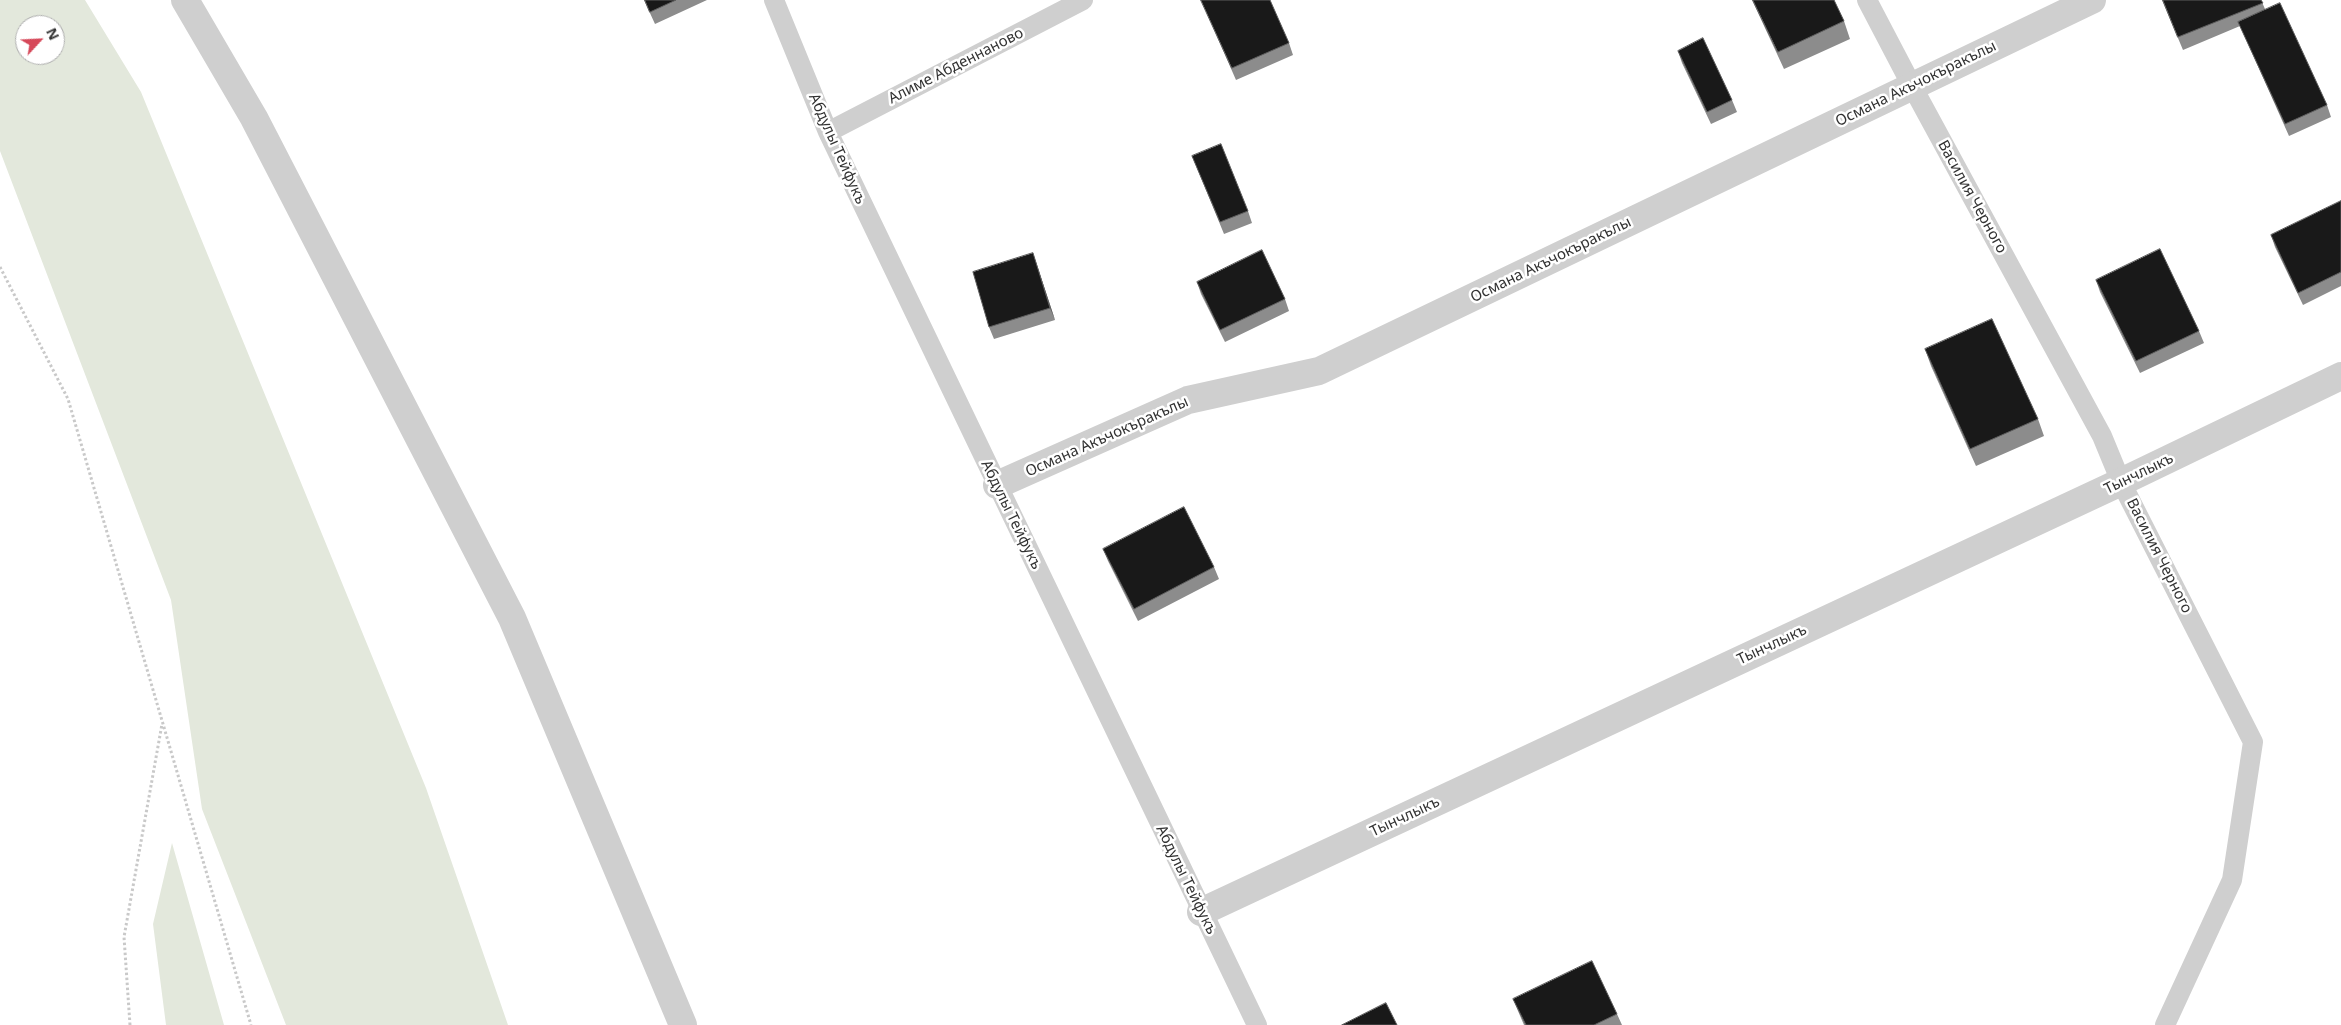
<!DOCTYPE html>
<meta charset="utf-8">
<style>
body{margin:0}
#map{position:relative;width:2341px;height:1025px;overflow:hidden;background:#fff;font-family:"Noto Sans",sans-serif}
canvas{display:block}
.north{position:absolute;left:15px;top:15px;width:50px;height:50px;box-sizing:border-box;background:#fff;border:1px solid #adadad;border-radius:50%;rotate:65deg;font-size:14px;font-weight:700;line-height:20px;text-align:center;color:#323232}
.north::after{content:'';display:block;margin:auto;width:18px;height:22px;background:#d64859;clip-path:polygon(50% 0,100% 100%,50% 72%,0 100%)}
</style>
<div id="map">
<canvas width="2341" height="1025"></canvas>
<div class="north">N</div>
</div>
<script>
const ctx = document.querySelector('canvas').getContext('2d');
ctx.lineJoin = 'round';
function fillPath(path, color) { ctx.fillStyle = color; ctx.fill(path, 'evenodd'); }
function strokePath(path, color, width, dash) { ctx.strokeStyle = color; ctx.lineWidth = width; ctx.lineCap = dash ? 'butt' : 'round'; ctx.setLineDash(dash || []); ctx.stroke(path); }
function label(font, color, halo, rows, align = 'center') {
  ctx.font = font + ' "Noto Sans",sans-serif'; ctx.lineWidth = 5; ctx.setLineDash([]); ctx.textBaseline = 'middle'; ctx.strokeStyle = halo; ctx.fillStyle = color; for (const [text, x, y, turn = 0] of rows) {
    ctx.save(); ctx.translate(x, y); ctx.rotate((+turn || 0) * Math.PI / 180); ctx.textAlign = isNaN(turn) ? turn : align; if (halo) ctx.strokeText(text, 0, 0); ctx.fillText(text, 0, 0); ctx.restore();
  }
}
fillPath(new Path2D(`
 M0 0H85L141 92 426 788 508 1025H286L202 809 171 600 0 151ZM25 25H55V55H25Z
 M172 843 224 1025H166L153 924Z`), '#e3e8dc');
strokePath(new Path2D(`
 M0 267 68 399 251 1025
 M130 1025 124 937 162 724`), '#c9c9c9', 3, [2.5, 2.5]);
strokePath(new Path2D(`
 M774 0 828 132 1257 1025
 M1867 0 1912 86 2102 436 2121 482 2253 742 2232 880 2165 1025
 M828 132 1083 0`), '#cfcfcf', 20);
strokePath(new Path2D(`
 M185 0 254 118 512 618 683 1025
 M997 485 1188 400 1319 371 2092 0
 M1201 912 2121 482 2341 376`), '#cfcfcf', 28);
fillPath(new Path2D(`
 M644 0H707L655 24Z
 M1201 0 1289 43 1293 55 1236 80Z
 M1752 0H1834L1844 21 1850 39 1784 69Z
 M2162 0H2261L2265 9 2327 105 2331 117 2289 136 2240 26 2183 50Z
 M1678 51 1732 100 1737 112 1711 124 1682 63Z
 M1192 156 1248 211 1252 223 1224 234Z
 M2341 201V286L2303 305 2275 247 2271 235Z
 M1033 253 1055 320 994 339 989 327Z
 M2096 280 2199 331 2204 343 2140 373 2100 292Z
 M1197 282 1285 299 1289 311 1225 342 1201 294Z
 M1925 349 2038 419 2044 436 1976 466 1931 366Z
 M1103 549 1214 567 1219 579 1138 621 1108 561Z
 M1513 999 1617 1014 1622 1025H1524L1518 1011Z`), '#8c8c8c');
fillPath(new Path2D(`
 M1033 253 1037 265 1055 320 1050 308Z`), '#5e5e5e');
const building = new Path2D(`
 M645 0H676L650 12Z
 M1201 0H1270L1289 43 1232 68Z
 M1753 0H1834L1844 21 1778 52Z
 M2163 0H2261L2263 3 2178 37Z
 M2280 3 2327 105 2285 124 2238 22Z
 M1703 38 1732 100 1707 112 1678 51Z
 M1221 144 1248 211 1220 222 1192 156Z
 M2341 201V272L2298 293 2271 235Z
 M2160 249 2199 331 2136 361 2096 280Z
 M1262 250 1285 299 1220 330 1197 282Z
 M1033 253 1050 308 989 327 973 272Z
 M1992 319 2038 419 1970 449 1925 349Z
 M1184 507 1214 567 1134 609 1103 549Z
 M1592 961 1617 1014 1594 1025H1526L1513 999Z
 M1386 1003 1397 1025H1342Z`);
fillPath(building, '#191919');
strokePath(building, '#5e5e5e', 1);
label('15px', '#323232', '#fff', [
 ["Алиме Абденнаново",956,66,-27],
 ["Османа Акъчокъракълы",1916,84,-26],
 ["Абдулы Тейфукъ",837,149,66],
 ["Василия Черного",1972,197,61],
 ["Османа Акъчокъракълы",1551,260,-26],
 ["Османа Акъчокъракълы",1107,437,-24],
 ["Тынчлыкъ",2139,474,-26],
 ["Абдулы Тейфукъ",1011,515,64],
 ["Василия Черного",2159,556,63],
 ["Тынчлыкъ",1772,645,-25],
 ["Тынчлыкъ",1405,817,-25],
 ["Абдулы Тейфукъ",1186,880,64]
]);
</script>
